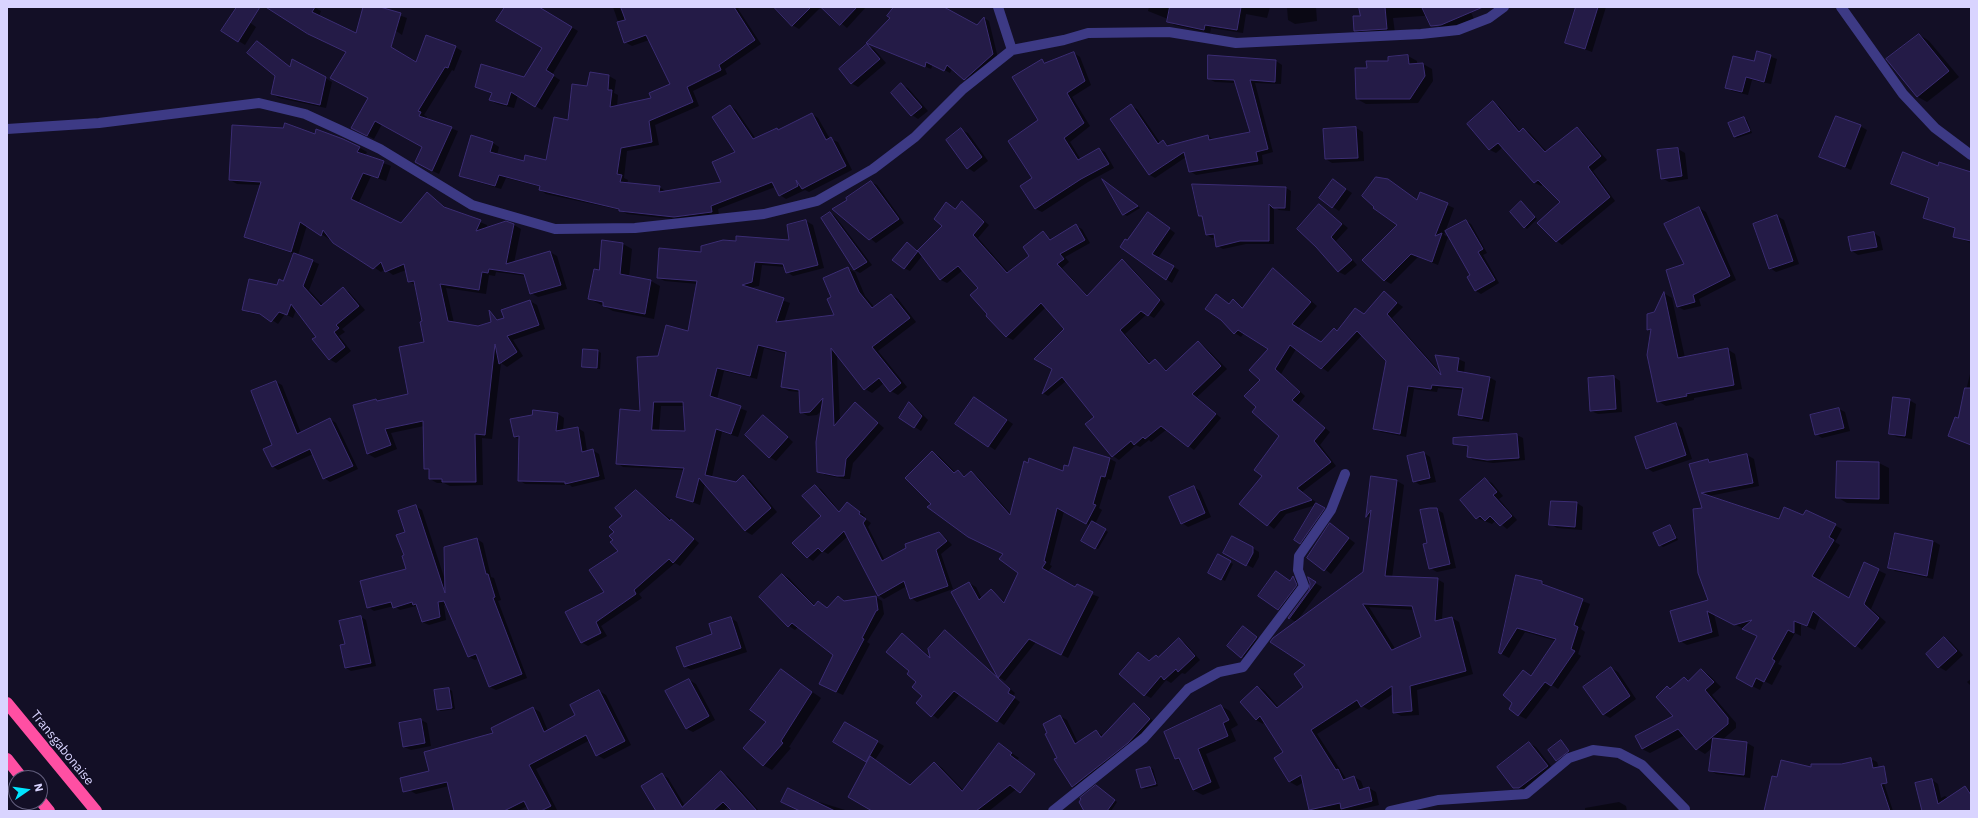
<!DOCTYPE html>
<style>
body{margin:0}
#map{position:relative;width:1978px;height:818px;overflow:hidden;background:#130f26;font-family:"IBM Plex Sans",sans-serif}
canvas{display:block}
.frame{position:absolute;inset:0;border:8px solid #d9d4ff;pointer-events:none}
.north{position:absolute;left:8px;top:770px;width:40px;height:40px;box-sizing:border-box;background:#130f26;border:1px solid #625e7d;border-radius:50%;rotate:77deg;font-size:11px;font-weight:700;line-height:16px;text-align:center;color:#d9d4ff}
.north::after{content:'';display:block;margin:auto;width:14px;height:18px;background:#00e5ff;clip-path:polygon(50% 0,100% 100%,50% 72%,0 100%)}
</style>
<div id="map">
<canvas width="1978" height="818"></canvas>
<div class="frame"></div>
<div class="north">N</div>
</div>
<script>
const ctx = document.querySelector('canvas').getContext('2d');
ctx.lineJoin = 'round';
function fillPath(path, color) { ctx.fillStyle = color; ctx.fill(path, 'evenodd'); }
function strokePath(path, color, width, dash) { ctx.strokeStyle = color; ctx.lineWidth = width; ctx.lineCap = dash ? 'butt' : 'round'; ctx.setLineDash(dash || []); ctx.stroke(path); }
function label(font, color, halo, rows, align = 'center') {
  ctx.font = font + ' "IBM Plex Sans",sans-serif'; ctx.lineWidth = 3; ctx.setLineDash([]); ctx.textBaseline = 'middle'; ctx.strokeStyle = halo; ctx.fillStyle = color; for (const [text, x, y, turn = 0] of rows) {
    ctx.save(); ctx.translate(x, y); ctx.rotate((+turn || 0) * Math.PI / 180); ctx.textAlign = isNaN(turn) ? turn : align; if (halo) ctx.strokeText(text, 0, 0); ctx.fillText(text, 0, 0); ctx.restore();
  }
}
fillPath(new Path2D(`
 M268 7H314L321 11 319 16 417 63 455 47 462 51 454 71 452 70 424 115 427 117 426 119 458 131 439 174 422 166 423 147 382 124 374 139 359 131 369 98 347 52Z
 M362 7H377L407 18 402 35Z
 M506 7H538L578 31 552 75 560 80 542 110 518 95 514 108 497 104 490 100 492 94 476 86 525 78 543 47Z
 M613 7H740L738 9 761 44 725 69 727 74 693 91 699 106 655 125 659 145 627 151 624 178 628 180 627 184 659 187 667 192 722 182 736 152 730 106 736 110 756 139 777 129 780 130 812 114 818 118 830 139 838 142 852 170 809 192 805 190 786 199 780 195 775 187 718 209 719 215 681 220 627 214 620 210 546 194 540 190 541 187 506 178 501 189 467 179 460 175 493 143 499 147 497 155 524 162H546L588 87 590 73 609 76 616 80 614 93 618 95 617 106 653 98 672 85 649 40 632 46 625 42Z
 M774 7H821L799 29 792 25Z
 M822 7H866L847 28Z
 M895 7H942L977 26 984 18 989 21 998 58 971 82 952 69 950 73 933 64 931 69 868 43 892 18Z
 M1149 7H1270L1267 18 1246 14 1243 33 1211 28 1210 33 1174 25 1168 21V19L1148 11Z
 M1287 7H1316L1317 21 1295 24 1288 20Z
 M1360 7H1438L1437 15 1393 18 1395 33 1363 35 1355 30 1361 17Z
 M1442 7H1472L1469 8 1474 19 1444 30 1437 25Z
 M1577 7H1606L1592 52 1566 42Z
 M241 16 256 27 245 45 223 31Z
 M1920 35 1929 41 1959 77 1927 102 1918 97 1888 60Z
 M257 42 291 68 325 78 332 82 326 108 279 98 272 94 276 75Z
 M868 46 874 49 886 63 858 87 851 83Z
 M1757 52 1777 59 1771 84 1752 80 1748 95 1732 91 1726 87 1754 62Z
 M1074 53 1080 57 1091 85 1072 97 1090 126 1070 142 1081 160 1099 149 1105 152 1114 168 1088 182 1042 212 1036 209 1034 179 1040 121 1042 61 1047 63Z
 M1209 56 1276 61 1282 65 1281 84 1255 83 1273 152 1262 155 1263 164 1196 175 1190 171 1186 157 1155 178 1150 175 1112 119 1131 106 1137 109 1161 144 1163 142 1170 146 1208 136 1214 140 1251 133 1236 83 1215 82 1209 79Z
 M1408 56 1417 61V64H1423L1432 69 1433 81 1418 103 1366 104 1357 99 1389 62Z
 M902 85 908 88 928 111 918 119 912 115Z
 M1493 103 1499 106 1521 132 1524 129 1530 133 1547 152 1577 128 1583 132 1607 160 1593 171 1615 201 1562 245 1557 241 1561 202 1544 184 1541 186 1535 183 1503 147 1496 153 1490 150 1468 124Z
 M1744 118 1747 120 1752 133 1737 138 1735 137Z
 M1860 126 1867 130 1851 170 1821 156Z
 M1356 128 1363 132 1364 161 1332 163 1326 159 1324 129Z
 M961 130 968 133 988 161 974 172 968 168Z
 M317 131 360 148 367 152 365 156 391 166 386 181 371 176 358 204 401 224 427 194 448 209 487 225 486 229 514 225 521 229 514 263 550 252 557 256 567 289 538 297 531 293 526 276 496 272 495 276 489 275 486 294 446 288 454 323 478 327 492 323 490 312 500 321 505 319 530 301 537 305 545 329 513 340 523 356 507 367 501 363 492 439 482 438 483 485 450 486 444 483H437L430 479V471L425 469 424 426 391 433 397 449 375 458 368 454 376 400 379 402 409 394 426 343 423 322 416 285 408 281 406 270 393 275 385 269 381 272 330 237 329 239 307 225 298 255 319 264 309 290 323 305 343 288 349 292 365 310 342 329 345 332 339 336 351 351 336 363 329 359 317 337 296 310 293 318 285 314 278 324 266 316 250 313 243 309 284 283 295 254 253 241 245 236 261 185 237 184 230 180 315 135Z
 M1678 149 1685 153 1688 179 1669 182 1662 178 1659 151Z
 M1939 167 1971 173V243L1954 236 1956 229 1931 221 1924 217 1929 199 1892 183Z
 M1377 178 1387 180 1417 201 1420 193 1454 208 1444 235 1448 237 1438 265 1418 257 1391 284 1384 280 1399 225Z
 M1333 181 1352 193 1339 211 1320 198Z
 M871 182 877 185 904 223 876 243 834 209 848 201Z
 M1105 182 1140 208 1127 216 1124 214Z
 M1286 188 1291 191 1290 211 1279 210 1274 207V244H1246L1223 249 1217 246 1216 237 1212 238 1207 235 1203 217 1200 215Z
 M1521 202 1537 219 1527 229 1525 227Z
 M962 203 989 225 978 238 1009 273 1030 256 1043 232 1052 240 1076 226 1082 229 1090 243 1065 257 1069 262 1062 268 1088 296 1123 260 1128 264 1165 304 1154 318 1147 314 1125 334 1151 364 1155 360 1168 371 1199 342 1204 346 1227 369 1197 397 1221 418 1194 450 1167 429 1151 442 1149 440 1140 447 1136 445 1119 460 1113 456 1086 424 1095 417 1066 381 1048 396 1043 393 1054 369 1066 329 1046 307 1013 340 1007 337 987 316 989 314 979 288 963 270 947 283 941 280 922 256 910 271 904 268 907 243 918 251 944 226Z
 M1320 205 1348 228 1336 241 1357 265 1345 275 1339 272 1317 246Z
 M1699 208 1706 212 1736 280 1699 299 1701 306 1684 310 1678 307Z
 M830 213 835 216 872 265 860 273 854 270Z
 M1777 216 1784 220 1799 264 1776 272 1770 268Z
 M1154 217 1175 233 1158 258 1179 270 1172 283 1166 279 1128 241Z
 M806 221 813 225 824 268 793 276 787 272 785 267 762 265 759 286 749 288 790 303 784 322 835 316 832 297 848 269 855 272 865 296 875 308 891 295 898 299 916 322 878 351 907 387 898 395 891 391 884 383 872 393 865 389 837 355 840 421 856 404 884 428 853 463 850 479H845L825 475 818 471 822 410 817 415 808 416 801 412 800 392 789 391 782 387 787 354 764 348 757 379 724 371 717 399 747 411 738 437 722 432 712 477 736 483 743 477 750 480 777 512 752 535 745 531 705 484 700 505 678 497 684 470 623 467 617 463 641 412 658 357 689 333 698 284 665 281 658 278 702 253 790 241ZM661 406H684L686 432 659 431Z
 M1466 221 1471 224 1487 253 1483 255 1499 283 1481 294 1476 291 1471 276Z
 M1874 233 1880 237 1883 250 1858 255 1852 251Z
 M623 244 632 249 629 277 651 281 660 286 654 319 613 311 590 299 600 272Z
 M1274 269 1317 306 1298 328 1321 343 1334 329 1338 332 1365 315 1384 293 1403 307 1392 318 1441 373 1458 359 1465 362 1464 373 1489 377 1496 381 1489 422 1465 418 1459 414 1463 390 1438 388 1437 392 1414 389 1406 437 1381 432 1374 429 1387 361 1362 335 1328 372 1296 349 1281 374 1305 396 1298 405 1330 432 1320 445 1336 466 1302 492 1327 510 1303 544 1295 540 1316 505 1286 514 1274 529 1241 504 1263 475 1280 436 1257 407 1261 380 1269 349 1244 333 1241 337 1235 333 1221 319 1234 301 1243 308Z
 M1665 294 1672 298 1685 358 1727 349 1735 354 1742 389 1694 398V400L1666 406 1658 401 1652 331 1648 329Z
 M598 351 601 353 600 369 583 367Z
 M1971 370V398L1965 395Z
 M1614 377 1620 381 1622 412 1598 414 1591 411Z
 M276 382 282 385 301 433 330 419 336 423 358 469 330 482 324 478 313 454 278 470 272 466Z
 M1909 400 1916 404 1912 439 1897 437 1890 433Z
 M981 402 1013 424 995 450 957 424Z
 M909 403 915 407 928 420 921 431 900 417Z
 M1839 409 1845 412 1850 431 1822 438 1816 434Z
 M534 411 558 414 564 418 563 431 578 428 584 432 587 451 592 450 599 454 605 479 572 487 570 485 525 484 519 480 520 440 514 436 533 416Z
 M764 416 793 442 776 461 770 457Z
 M1676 424 1682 428 1692 459 1653 472 1647 468Z
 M1517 435 1523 438 1525 460 1493 463 1473 460 1468 456 1469 448 1454 443Z
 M932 452 939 456 956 473 958 471 966 477 971 472 977 476 1011 514 1069 467 1110 459 1116 462 1111 480 1108 479 1099 508 1102 510 1095 524 1108 532 1098 549 1082 541 1091 526 1064 511 1050 565 1052 566 1048 572 1076 588 1099 597 1068 658 1036 642 1005 681 999 677 953 592 969 583 976 587 982 599 991 590 1005 602 1020 573 1004 554 933 505Z
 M1424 453 1430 457 1436 482 1420 485 1414 481Z
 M1747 455 1754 459 1759 486 1709 496 1780 520 1804 516 1806 511 1842 529 1835 542 1840 545 1819 580 1850 600 1865 564 1886 574 1871 609 1886 622 1862 650 1820 616 1815 630 1801 624V636L1795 633 1778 664 1782 666 1772 685 1764 681 1760 690 1744 682 1758 636 1714 614 1719 636 1687 645 1680 641 1710 600 1704 509 1690 465 1708 460 1712 462Z
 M1838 462 1879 463 1889 468V504L1847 503 1837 497Z
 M1372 477 1397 481 1404 485 1392 578 1437 579 1444 583 1442 620 1452 618 1459 622 1473 674 1417 690 1419 715 1401 716 1394 712 1393 694 1369 710 1362 706 1317 734 1347 780 1354 777 1361 781 1364 789 1369 788 1376 792 1379 805 1354 811H1312L1304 782 1297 786 1290 782 1275 758 1285 752 1265 722 1263 724 1256 720 1241 702 1258 687 1265 691 1279 708 1305 687 1307 665 1296 622 1289 618 1310 590V580L1322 587 1297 621 1364 573 1371 518 1367 516ZM1369 607 1414 610 1422 637 1396 650Z
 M1485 479 1492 483 1503 496 1499 499 1517 520 1507 529 1496 520 1492 524 1477 518Z
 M815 486 821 489 840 512 847 503 865 516 864 518 871 523 868 527 885 561 939 533 945 537 952 545 941 554 953 589 917 602 911 598 907 586 884 599 878 595 848 536 828 554 823 551 813 561 807 557 822 516Z
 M1194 487 1200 491 1211 517 1188 527 1182 523Z
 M637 491 699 543 680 566 675 563 639 594 642 598 601 626 607 636 588 646 581 642 605 593 619 551 614 540 615 532Z
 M1577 503 1583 507 1582 530 1557 528 1550 524Z
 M415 506 422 510 445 580 477 539 483 543 491 577 494 578 501 600 498 601 527 678 496 690 490 687 479 658 475 660 469 657 447 605H444L446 620 429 625 422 622 418 607 416 606 400 610 394 606 374 611 368 607 407 570 405 556 407 532Z
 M1436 509 1443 513 1456 568 1437 572 1430 568 1428 544Z
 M1330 524 1355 543 1331 574 1309 557Z
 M1670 526 1672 527 1678 540 1663 547 1660 545Z
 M1895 534 1933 541 1940 545 1933 579 1895 571 1889 567Z
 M1233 537 1259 552V557L1253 568 1224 553Z
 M1218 556 1233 564 1225 581 1209 572Z
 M783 575 789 578 815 606 818 602 828 609 838 597 846 602 876 597 882 601 884 614 867 642 870 644 843 695 826 687 834 655 799 626 795 630 789 626Z
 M1294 578 1300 581 1303 589 1285 613 1278 609Z
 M1542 582 1549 588 1590 604 1581 629 1585 632 1578 654 1581 656 1558 689 1552 685 1526 719 1518 715 1514 703 1523 671 1532 677 1557 641 1525 632 1509 658 1500 653Z
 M361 617 366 620 376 666 351 671 346 668V645Z
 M731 618 737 622 747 652 691 670 684 666Z
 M1244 627 1263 641 1248 661 1228 645Z
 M945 631 1015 693 1013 697 1020 702 1004 725 960 694 938 719 917 703 924 696 918 682 911 671 902 634 932 658Z
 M1945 638 1951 642 1963 655 1946 671 1939 667 1927 654Z
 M1179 639 1185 643 1200 660 1185 674 1182 673 1171 683 1166 680 1151 698 1145 695 1138 653 1150 662 1159 658Z
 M1611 668 1618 672 1636 699 1610 718 1603 714Z
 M781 670 821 698 789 747 791 748 772 770 763 765 767 722Z
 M1701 670 1709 675 1721 687 1712 695 1736 723V728L1722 740 1747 743 1754 747 1750 778 1716 774 1710 770 1712 748 1705 754 1697 749 1685 735 1650 753 1642 749 1675 716 1667 687 1671 690 1684 678 1690 681Z
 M1971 679V686L1967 682Z
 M689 680 696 684 715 720 693 732 687 729 666 692Z
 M449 689 452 691 455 709 441 711 438 710 435 691Z
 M599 691 606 695 631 745 604 759 597 755 590 740 536 769 557 810 555 811H530L527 806 518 811H455L449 786 416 794 409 790 430 772 533 708 540 712 548 731 577 716Z
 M1134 705 1156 723 1079 790 1073 787 1056 759 1058 758 1060 716 1067 720 1078 743 1096 731 1104 736Z
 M1221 706 1230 711 1238 725 1231 729 1236 741 1206 754 1220 788 1203 795 1193 790 1182 762 1176 759Z
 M421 720 427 723 431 746 411 750 404 747Z
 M846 723 884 746 875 760 911 786 935 763 942 768 963 790 1000 745 1019 758 1017 760 1035 774 989 811H873L868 762 834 742Z
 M1562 742 1571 753 1559 762 1556 760Z
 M1529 743 1536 747 1554 770 1521 792 1514 788Z
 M1871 759 1877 762 1893 811H1765L1778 778 1812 768 1841 765Z
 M1150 768 1153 769 1158 786 1145 789 1142 788 1137 771Z
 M721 773 728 776 759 811H733L729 806 723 811H674L662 775 668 778 685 806Z
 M1932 780 1938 784 1941 798 1945 796 1949 799 1965 788 1971 791V811H1923Z
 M1099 788 1117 802 1111 811H1088Z
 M819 802 845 810 846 811H801L819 804Z
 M1619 802 1626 806 1627 811H1585V808Z`), '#0007');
const building = new Path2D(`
 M237 7H260L238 42 221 31Z
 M266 7H315L312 12 356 33 363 7H380L401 13 391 47 416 62 426 35 456 46 448 68 445 67 418 111 421 112 419 116 452 127 432 171 415 162 422 147 375 121 367 136 351 128 368 98 330 78 346 52 308 34Z
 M505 7H539L572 27 546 70 554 75 535 107 511 92 507 105 489 100 492 93 475 87 481 64 524 77 542 48 496 21Z
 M621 7H734L755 40 719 65 721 70 687 87 693 102 649 121 652 142 621 148 617 174 622 175 620 182 660 186 659 192 721 182 712 162 735 152 712 117 730 105 753 139 777 128 778 130 812 113 826 140 831 137 846 166 802 189 796 180 798 186 779 196 772 182 711 206 712 212 674 217 619 211V209L539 190 540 186 499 175 495 186 459 176 471 135 493 142 490 152 524 161 525 155 546 160 554 117 568 120 572 84 587 86 590 72 609 75 608 90H612L610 107 651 98 649 93 670 84 646 35 624 43 617 22 625 20Z
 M774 7H811L792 26Z
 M821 7H857L840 25Z
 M894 7H944L977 25 984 17 993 54 964 80 947 65 944 71 926 62 925 67 866 43 890 18 887 16Z
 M1170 7H1241L1237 30 1205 25 1204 30 1167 22Z
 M1359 7H1385L1387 29 1354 31 1353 16H1360Z
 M1422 7H1483L1441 25 1431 26Z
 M1576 7H1598L1585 49 1565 43Z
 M1919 34 1949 71 1917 97 1886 59Z
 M257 41 290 67 292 59 326 77 320 105 271 94 275 76 247 53Z
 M867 44 880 59 851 84 839 69Z
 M1757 51 1771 55 1764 82 1746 77 1742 92 1725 88 1733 56 1754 61Z
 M1074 52 1085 81 1067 93 1084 123 1064 138 1078 160 1099 148 1109 164 1081 179 1035 209 1020 186 1032 178 1008 141 1038 120 1012 77 1042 59 1044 63Z
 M1208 55 1276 60 1275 82 1250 80 1268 149 1256 152 1258 161 1189 172 1184 152 1149 175 1110 119 1131 104 1158 144 1163 140 1167 146 1208 135 1209 140 1250 132 1234 80 1208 79Z
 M1408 55 1409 64 1423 63 1425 76 1410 99H1356L1355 68H1367L1366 61H1388V57Z
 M901 83 922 107 911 116 891 93Z
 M1493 101 1519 132 1523 128 1545 152 1577 127 1601 156 1588 167 1610 197 1556 242 1537 223 1560 202 1538 180 1534 183 1498 143 1489 150 1467 124Z
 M1836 116 1861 125 1845 167 1819 157Z
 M1744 117 1750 131 1734 137 1728 123Z
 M285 123 315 134 316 129 343 139 360 147 357 152 384 161 378 178 363 173 351 199 401 223 427 192 444 207 481 220 476 231 506 221 514 224 506 264 550 251 561 285 530 294 524 274 489 269 488 273 482 272 479 290 440 284 448 321 478 326 491 322 489 310 497 320 504 318 501 310 530 300 539 325 507 336 517 352 499 364 495 344 485 435 475 434 476 482H442V479H429V469H424L423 421 385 429 391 445 367 454 353 405 376 399 377 401 408 394 399 347 424 342 420 322 422 321 414 281 408 282 404 264 385 272 381 262 373 269 333 243 323 230 321 236 300 222 291 252 244 237 261 182 229 180 232 125 283 128Z
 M1356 127 1358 158 1325 159 1323 129Z
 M961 128 982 157 967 169 946 140Z
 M1678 148 1682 176 1661 179 1657 150Z
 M1903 152 1938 166 1939 162 1971 172V241L1953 237 1955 228 1923 218 1929 198 1891 184Z
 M1376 177 1388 179 1417 200 1420 192 1448 203 1435 236 1442 233 1432 262 1411 254 1384 281 1362 260 1397 225 1373 208 1374 207 1362 196Z
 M1102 179 1138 206 1123 215Z
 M1333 179 1346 189 1332 208 1319 198Z
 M871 181 899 219 869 240 832 209 847 200 846 198Z
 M1192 184 1286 187 1285 208H1273L1269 204V241H1240L1216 247 1214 234 1206 235 1202 216H1199Z
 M962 201 984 222 973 235 1007 273 1029 256 1023 247 1043 231 1050 240 1076 224 1085 240 1060 254 1064 259 1057 264 1087 296 1122 259 1160 300 1148 316 1141 311 1120 330 1149 364 1155 359 1166 371 1198 341 1221 366 1192 394 1216 414 1188 447 1161 426 1145 439 1143 437 1134 445 1131 441 1112 457 1085 424 1094 417 1062 377 1042 394 1052 369 1034 359 1064 329 1041 303 1006 337 986 316 987 314 970 295 978 288 958 266 940 280 918 251 904 269 892 260 907 242 917 251 942 226 934 219 946 202 955 209Z
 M1521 201 1535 217 1524 228 1510 212Z
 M1319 204 1342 224 1331 237 1352 260 1338 272 1316 247 1297 229Z
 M1699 207 1730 276 1693 295 1695 302 1677 307 1666 270 1684 264 1664 224Z
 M830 212 867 262 854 270 821 218Z
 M1148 212 1170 228 1152 254 1174 266 1166 280 1120 247 1125 239 1127 240Z
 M1777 215 1793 261 1769 269 1753 224Z
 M806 220 818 265 786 273 783 264 755 262 752 282 742 285 784 298 776 322 834 315 827 299 831 297 823 278 848 267 859 292 872 308 891 294 910 318 872 347 901 383 890 392 879 378 864 390 831 348 834 426 855 402 878 423 846 459 844 476H837L817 472 816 442 823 398 810 412 800 413 799 390 781 387 786 352 758 345 750 376 717 368 710 396 741 406 731 434 716 429 705 475 736 482 743 475 771 508 745 531 699 478 693 502 676 497 684 468 616 464 620 409 640 411 637 357 658 356 666 325 688 331 697 281 657 278 659 248 701 252V246L723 240 736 241V236L789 240 787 225ZM654 402H683L685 431 652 430Z
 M1466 220 1483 249 1478 252 1495 280 1475 291 1467 277 1470 275 1445 231Z
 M1874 232 1877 247 1851 251 1848 237Z
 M602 240 623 243 620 274 651 280 645 314 603 306V302L588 299 594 269 599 270Z
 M294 253 313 260 303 286 321 306 343 287 359 306 336 325 339 328 334 332 345 347 329 360 312 339 316 337 291 304 287 315 279 312 271 322 260 314 242 310 249 279 277 285 279 279 283 281Z
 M1273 268 1311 302 1292 324 1321 342 1334 328 1337 331 1355 308 1364 314 1384 291 1397 303 1387 314 1441 375 1435 355 1459 358 1457 371 1490 377 1482 419 1458 415 1463 388 1432 385 1431 389 1408 386 1400 434 1373 429 1386 361 1357 331 1321 369 1290 345 1275 369 1300 392 1292 400 1325 428 1314 441 1331 462 1297 488 1312 500 1280 511 1267 526 1239 504 1262 476 1254 470 1279 436 1252 412 1256 407 1244 396 1260 380 1249 370 1268 349 1238 330 1234 334 1221 320 1205 309 1216 294 1229 304 1233 299 1242 308Z
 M1664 292 1678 358 1728 348 1734 385 1686 394 1687 396 1657 402 1647 355 1651 329 1647 330V314L1654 312Z
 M583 349 598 350 597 368 582 367Z
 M1614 376 1616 409 1590 411 1588 378Z
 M276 381 297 434 330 418 353 466 323 479 310 449 272 467 263 449 272 445 251 391Z
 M1965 388H1971V445L1948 436 1955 417 1958 418Z
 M974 397 1007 420 988 447 955 424Z
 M1893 397 1910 399 1905 436 1889 434Z
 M909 402 922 416 914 428 899 418Z
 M1839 408 1844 428 1815 435 1810 415Z
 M533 410 558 413 556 431 578 427 582 452 593 449 599 476 565 484V482L518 481 519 436 514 437 510 419 532 415Z
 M763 415 788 437 769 458 745 435Z
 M1676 423 1686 455 1646 469 1635 437Z
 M1517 434 1519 458 1487 460 1467 457 1468 446 1453 444V438Z
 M1074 447 1110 458 1105 477 1101 476 1093 504 1096 505 1086 524 1057 508 1044 561 1046 562 1042 568 1075 587 1077 584 1093 592 1061 655 1029 639 998 678 951 592 969 582 979 600 991 589 1004 603 1018 573 999 559 1003 554 968 537 927 507 931 504 905 478 932 451 954 473 958 470 964 477 971 471 1010 515 1024 461 1028 463 1029 458 1063 471 1064 465 1068 466Z
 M1424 452 1430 478 1413 482 1407 456Z
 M1747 454 1753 483 1701 493 1779 519 1784 507 1803 515 1806 510 1836 524 1829 537 1834 540 1812 576 1849 598 1864 562 1879 569 1864 604 1879 618 1855 647 1813 611 1807 626 1794 621V633L1788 630 1772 659 1775 661 1764 682 1756 678 1752 687 1736 678 1757 636 1742 629 1752 620 1734 625 1707 611 1712 632 1679 642 1670 611 1708 600 1698 573 1693 509 1702 508 1689 464 1708 459 1709 462Z
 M1837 461 1879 462V499L1836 498Z
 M1371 476 1397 480 1385 576 1438 578 1435 621 1452 617 1466 671 1410 686 1412 711 1393 713 1392 686 1361 707 1357 700 1311 730 1336 770 1338 769 1343 780 1354 776 1359 790 1369 787 1372 801 1341 809 1340 803 1309 810 1301 775 1289 782 1274 758 1283 752 1260 716 1256 720 1240 702 1257 686 1277 708 1303 687 1294 674 1305 665 1270 642 1273 638 1363 572 1371 510 1366 517ZM1363 604 1412 606 1421 637 1392 650Z
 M1485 478 1497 492 1493 495 1512 516 1500 526 1490 516 1485 521 1480 516 1476 519 1460 500Z
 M815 485 839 512 847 502 860 512 859 514 866 519 863 523 882 561 906 548 905 544 939 532 947 541 936 550 948 586 910 599 904 581 878 596 844 531 822 552 818 548 807 558 792 543 821 516 802 496Z
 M1194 486 1205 513 1181 524 1169 497Z
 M636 490 670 521 671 519 694 539 673 563 669 559 634 590 636 594 596 622 601 633 581 643 565 612 604 592 589 570 618 551 610 542 613 540 609 536 614 532 609 527 622 516 615 508Z
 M1551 501 1577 502 1575 527 1549 525Z
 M1316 503 1325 508 1300 544 1294 540Z
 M416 505 445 593 444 547 477 538 486 574H488L495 597 493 598 522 674 489 687 476 654 468 657 444 601 438 602 440 617 422 622 416 604 413 605 412 602 393 608 391 602 367 608 360 581 406 569 402 556 404 555 396 535 405 532 398 511Z
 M1430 508H1437L1450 564 1429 569 1423 544 1427 543 1420 510Z
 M1092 521 1106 529 1095 549 1081 541Z
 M1330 523 1349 538 1324 571 1307 558Z
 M1670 525 1676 538 1659 546 1653 533Z
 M1895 533 1933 541 1927 576 1888 568Z
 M1232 536 1253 547V553L1246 566 1223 553Z
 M1218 554 1231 561 1221 580 1208 573Z
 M1276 571 1290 581 1293 576 1297 585 1278 610 1258 596Z
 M782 574 814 606 818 601 827 608 838 596 844 601 876 596 878 610 876 611 862 638 864 639 836 692 819 684 833 655 792 623 788 627 759 597Z
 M1516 575 1542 581V584L1583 599 1574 625 1578 627 1571 649 1575 651 1551 686 1545 682 1518 716 1509 709 1512 703 1503 695 1523 670 1531 676 1556 639 1517 628 1501 654 1499 653Z
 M1308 577 1316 582 1289 619 1288 618 1309 590 1310 584Z
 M361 616 371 663 345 668 340 645 345 644 339 621Z
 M731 617 741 648 684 667 676 647 712 634 709 624Z
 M1243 626 1257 637 1241 658 1227 646Z
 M945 630 1010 689 1008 693 1015 697 997 722 954 691 931 717 916 703 922 696 912 687 916 682 907 674 909 671 886 652 902 633 930 658 928 649Z
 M1944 637 1957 651 1938 668 1926 654Z
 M1179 638 1195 656 1178 672 1176 669 1164 680 1161 676 1144 696 1119 674 1138 652 1149 661 1156 655 1158 657Z
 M1611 667 1630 696 1603 715 1583 687Z
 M781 669 812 692 781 741 783 743 763 766 743 748 766 722 750 710Z
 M1701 669 1714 682 1705 690 1728 718V724L1696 750 1678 729 1642 749 1635 736 1673 716 1656 697 1667 686 1670 689 1684 677 1688 681Z
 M689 679 709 716 686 729 665 691Z
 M449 688 452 708 437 710 434 690Z
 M599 690 625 741 596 756 586 735 529 765 551 806 541 811H529L524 801 504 811H454L447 782 403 792 400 778 429 771 424 752 493 733 491 728 533 707 544 732 575 715 570 705Z
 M1134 703 1150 719 1128 743 1072 787 1054 759 1057 758 1045 734 1047 733 1043 724 1060 715 1075 744 1096 730 1101 737Z
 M1221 705 1229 720 1223 723 1228 736 1198 749 1211 782 1193 790 1179 758 1175 759 1164 732Z
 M421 719 425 743 403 747 399 723Z
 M845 722 878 741 866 762 833 742Z
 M1713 738 1747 742 1744 775 1709 771Z
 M1561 740 1569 751 1556 761 1548 750Z
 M1529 742 1548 766 1519 788H1513L1497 767Z
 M999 743 1012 753 1010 755 1035 774 1020 793 1010 785 976 811H872L848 797 870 756 910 785 934 762 962 791Z
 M1871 758 1873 768 1884 766 1887 783 1881 784 1890 811H1764L1772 776 1777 777 1781 760 1811 767V764H1841Z
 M1150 767 1156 784 1141 788 1136 770Z
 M721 771 757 811H732L723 802 713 811H656L641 786 662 773 682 807Z
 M1932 779 1938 804 1965 786 1971 795V811H1922L1915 783Z
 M1096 785 1115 800 1107 811H1084L1079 802 1081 799 1080 798Z
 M788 788 835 811H800L781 802Z`);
fillPath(building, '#241b47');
strokePath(building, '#3b2d73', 1);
strokePath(new Path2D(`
 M998 7 1012 50
 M1841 7 1903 94 1935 128 1971 155
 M7 129 99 123 259 103 305 114 340 130 380 149 472 205 555 229 635 228 764 214 817 201 873 169 915 137 963 89 1012 50 1064 40 1088 33 1169 32 1236 43 1421 34 1458 30 1489 18 1504 7
 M1053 811 1144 738 1188 689 1219 672 1243 667 1304 586 1298 570 1299 556 1331 510 1345 474
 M1390 811 1438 800 1526 794 1569 758 1593 750 1619 753 1642 765 1685 809`), '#3d3a85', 10);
strokePath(new Path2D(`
 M7 703 96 811
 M7 759 22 778
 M40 800 49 811`), '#ff4fa3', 12);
label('13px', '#d9d4ff', '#130f26', [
 ["Transgabonaise",62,748,51]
]);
</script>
